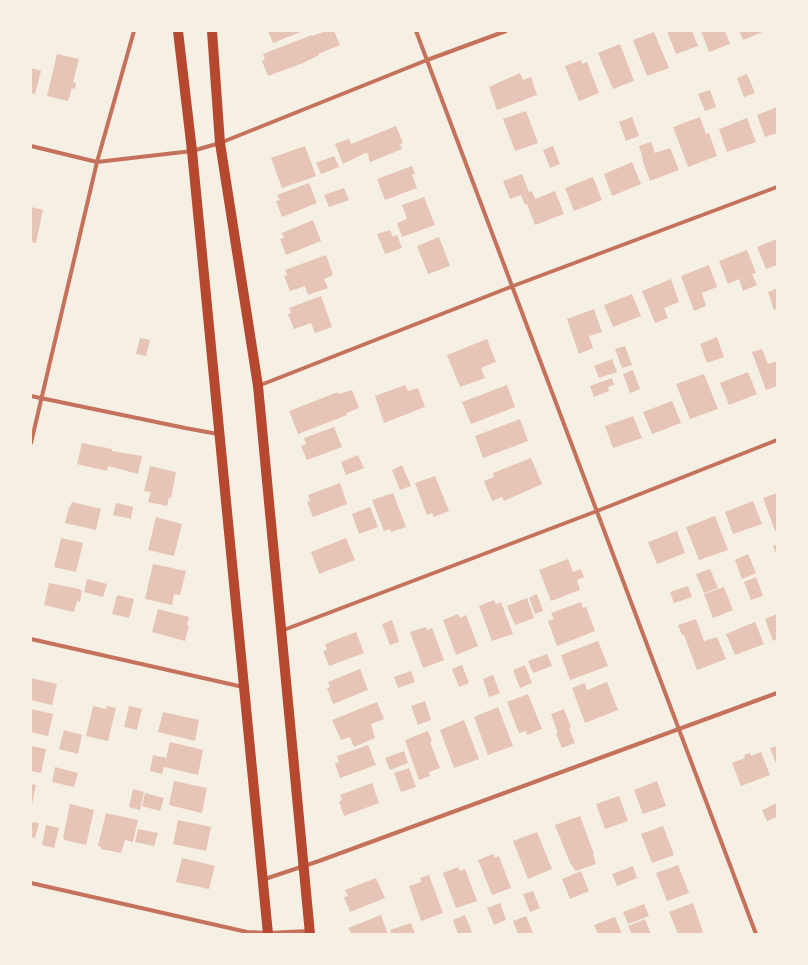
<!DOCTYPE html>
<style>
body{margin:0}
#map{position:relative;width:808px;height:965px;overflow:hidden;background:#f6efe4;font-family:Arial,sans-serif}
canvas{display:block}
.frame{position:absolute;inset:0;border:32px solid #f6efe4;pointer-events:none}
</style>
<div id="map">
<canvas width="808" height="965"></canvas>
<div class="frame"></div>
</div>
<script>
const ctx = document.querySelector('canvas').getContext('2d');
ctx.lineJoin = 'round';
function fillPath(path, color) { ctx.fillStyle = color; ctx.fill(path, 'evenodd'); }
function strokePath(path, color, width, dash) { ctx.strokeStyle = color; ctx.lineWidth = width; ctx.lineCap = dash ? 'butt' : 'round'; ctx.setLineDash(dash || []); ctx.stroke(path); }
fillPath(new Path2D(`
 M268 31H303L273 43Z
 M326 31H334L340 45 318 54 319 55 303 63 268 76 262 61 265 59 263 54 312 35V36Z
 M667 31H692L698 46 676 54Z
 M701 31H725L730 44 709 52Z
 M739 31H765L743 40Z
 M654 32 669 68 647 76 633 40Z
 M620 44 634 81 613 89 598 53Z
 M57 54 79 59 73 82 76 83 75 89 72 88 68 101 47 96Z
 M581 60 582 64 587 62 599 93 579 101 565 66Z
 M31 68 41 71 35 94 31 93Z
 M520 73 523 80 531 77 537 95 497 110 489 87Z
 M747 74 755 93 744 97 737 78Z
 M710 90 716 107 705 111 698 94Z
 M777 107V133L765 137 757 115Z
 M526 111 538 143 515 151 503 119Z
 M632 117 639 136 626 141 619 122Z
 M700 117 706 134 709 133 717 156 688 167 673 127Z
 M747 118 756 142 727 152 719 129Z
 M396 126 403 143 400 144 402 149 370 162 367 152 343 164 335 144 349 139 351 144Z
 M651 142 655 153 670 148 679 170 650 181 642 159H643L639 146Z
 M305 146 316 176 282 188 271 158Z
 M553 146 560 164 550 168 543 150Z
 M334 156 339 167 321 174 316 163Z
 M632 162 641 184 612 196 604 174Z
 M412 166 415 174 412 175 417 188 385 200 377 179Z
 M522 174 529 192 532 191 535 199 555 191 564 214 535 225 527 204 525 205 521 195 510 199 503 181Z
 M593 177 602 200 574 211 565 188Z
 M309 183 317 203 282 217 276 201 280 200 277 195Z
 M344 188 349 200 329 207 324 195Z
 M424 197 435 225 402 237 397 223 407 219 402 205Z
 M31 207 43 210 36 243 31 242Z
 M313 220 321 241 286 255 280 239 284 238 282 233Z
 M390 230 393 237 397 235 402 248 385 254 377 234Z
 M439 237 450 266 428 274 417 246Z
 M777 239V265L766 269 757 247Z
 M747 250 756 273 752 274 757 285 743 291 739 279 728 284 719 261Z
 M326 255 333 275 324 279 328 288 308 295 305 286 290 291 284 276 287 275 285 270Z
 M709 265 717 287 702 293 706 306 694 311 681 276Z
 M671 279 679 302 664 308 668 318 655 323 642 291Z
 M777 288V309L774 310 768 292Z
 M632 294 641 316 613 327 604 305Z
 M321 296 332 327 315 333 311 323 294 329 288 314 291 313 289 308Z
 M594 309 602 332 589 336 593 348 579 354 567 319Z
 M717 337 724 357 707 363 700 344Z
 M140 338 150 340 146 356 136 354Z
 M487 339 496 362 481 368 485 378 460 387 447 355Z
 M625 346 632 365 622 368 615 349Z
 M762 349 768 364 777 361V386L766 390 752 352Z
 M612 359 617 372 599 378 594 366Z
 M633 370 640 389 630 393 623 374Z
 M748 372 757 394 729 405 720 383Z
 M704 374 718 409 690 419 676 384Z
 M612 378 614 385 608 387 609 391 594 397 590 386Z
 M405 385 408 391 418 388 425 407 384 423 375 396Z
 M507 385 515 407 471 424 462 402Z
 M352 390 359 408 346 413 347 415 298 434 289 411 338 392 339 394Z
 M672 401 681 423 652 434 643 412Z
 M633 416 642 438 613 448 605 426Z
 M520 419 528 441 483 458 475 436Z
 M334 427 342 447 307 460 301 446 306 444 304 438Z
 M82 443 112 449V451L142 456 138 474 108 466 107 471 77 464Z
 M358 455 364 468 346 475 341 462Z
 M531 458 542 484 504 501 502 497 492 501 484 481 494 477 493 473Z
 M402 465 411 486 400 490 392 470Z
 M150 466 176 472 171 498 169 497 167 506 148 502 151 492 144 491Z
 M435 476 449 511 434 517 432 513 427 515 415 483Z
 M340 483 347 504 313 517 307 502 310 501 308 495Z
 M393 493 406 527 391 532 390 529 384 531 372 500Z
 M777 493V530L775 531 763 498Z
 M753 501 762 524 733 534 725 512Z
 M72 502 101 509 96 530 65 523 69 507H70Z
 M116 503 133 507 131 519 113 515Z
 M370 507 378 527 359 534 352 514Z
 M715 516 728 550 699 560 686 527Z
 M156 517 182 524 174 556 148 550Z
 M677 531 685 553 657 564 648 542Z
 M61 538 83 543 76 572 54 567Z
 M346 538 355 560 319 574 311 552Z
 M777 544V556L773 546Z
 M748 554 756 573 742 579 735 560Z
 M568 559 573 572 581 569 584 577 577 580 580 590 551 601 539 570Z
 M153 564 186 571 180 595 174 594 172 605 145 599Z
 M710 569 718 588 704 593 696 574Z
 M756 577 763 596 751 600 744 582Z
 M87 579 107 584 103 597 84 592Z
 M49 583 79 589 82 591 80 602 77 601 74 612 44 605Z
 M688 586 692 597 674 603 670 592Z
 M724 587 733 610 713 618 704 594Z
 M537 594 543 611 535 614 529 598Z
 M117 595 134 599 129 618 112 614Z
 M527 598 534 618 515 625 507 606Z
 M494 600 496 604 501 602 513 634 492 641 479 606Z
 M581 602 583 608 586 607 595 631 557 646 548 621 554 619 551 613Z
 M158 609 189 617 187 625 189 626 185 641 152 632Z
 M458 614 460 618 466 615 478 646 456 655 443 620Z
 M777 614V639L773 641 765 619Z
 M696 619 704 641 717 637 726 659 697 670 684 635H682L678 625Z
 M392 620 399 642 390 645 382 624Z
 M755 622 764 644 735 655 726 634Z
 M426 627 427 630 432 628 444 660 423 668 410 632Z
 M356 632 364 653 329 666 323 651 327 650 325 644Z
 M598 641 608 666 570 680 561 655Z
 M547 654 552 666 533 673 528 661Z
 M462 665 469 683 459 687 452 669Z
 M525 665 532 683 520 688 513 670Z
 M360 669 368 690 333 704 327 688 330 687 328 682Z
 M411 671 415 682 398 688 394 677Z
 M493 675 500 693 489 697 483 679Z
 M31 678 57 684 52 705 31 700Z
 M607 682 618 710 585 723 572 688 585 683 587 690Z
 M528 694 542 729 527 735 526 731 519 733 507 702Z
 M425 701 431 720 418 725 411 706Z
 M377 702 384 719 371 724 375 738 354 747 350 737 341 740 332 720Z
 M93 706 106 709 107 706 116 708 108 741 86 736Z
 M129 706 142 709 137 730 124 727Z
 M498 707 513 746 488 755 474 717Z
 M31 709 53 714 48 736 31 732Z
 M564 709 571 727 569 728 575 743 562 748 556 733H558L551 714Z
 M163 712 199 720 195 741 158 732Z
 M464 720 479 759 454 768 440 730Z
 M64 730 82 735 78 754 59 749Z
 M428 731 432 741 430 742 440 768 429 772 430 776 419 780 405 740Z
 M170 742 203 750 198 775 164 767 162 774 150 771 153 755 166 758Z
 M368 745 376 765 340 778 335 764 339 762 337 756Z
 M31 746 46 749 41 773 31 771Z
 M777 746V766L770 748Z
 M404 751 408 763 390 770 385 758Z
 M761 752 770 775 741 786 732 763 745 758 744 755 750 753 751 756Z
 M55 767 78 773 74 787 52 782Z
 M409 768 416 787 401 792 394 773Z
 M174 781 207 788 202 813 169 805Z
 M657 781 666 806 643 814 634 790Z
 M372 783 379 803 344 816 339 802 342 800 340 795Z
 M31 784 36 785 32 804H31Z
 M133 789 144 792 140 810 129 807Z
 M145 793 164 798 160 811 142 806Z
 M619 796 628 821 605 829 596 804Z
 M777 803V817L767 821 762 810Z
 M70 804 94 810 86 845 64 840V838H63Z
 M106 813 138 820 133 842 125 840 121 853 101 849V847L98 846Z
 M580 816 594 854H593L596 864 576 871 570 863 555 825Z
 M178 820 211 827 206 851 173 844Z
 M31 822 39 823 35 838 31 837Z
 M46 825 59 828 54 848 42 845Z
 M663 826 674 855 652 863 641 834Z
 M138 829 158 833 154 846 135 842Z
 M537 832 552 869 528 879 513 841Z
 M493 854 495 858 499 856 511 888 492 895 478 860Z
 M182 858 215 866 209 889 176 882Z
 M678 865 689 893 667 901 656 873Z
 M633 866 637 878 617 886 612 874Z
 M458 867 460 871 465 869 477 901 456 908 443 873Z
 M581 871 589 891 570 899 562 879Z
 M429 875 443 913 421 921 409 886 421 882 420 878Z
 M376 878 385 898 350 912 344 897 348 896 345 890Z
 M533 891 540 908 530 912 523 894Z
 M500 903 506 920 494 925 487 908Z
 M693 903 703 932 698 934H678L669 912Z
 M644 904 649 916 628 924 623 912Z
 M381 915 388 934H347L351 933 348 928Z
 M465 915 472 932 466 934H458L453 920Z
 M526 916 533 933 518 934 513 921Z
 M615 917 622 934H598L594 925Z
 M645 919 651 934H632L628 926Z
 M411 923 415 934H391L390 930Z`), '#e6c5b7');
strokePath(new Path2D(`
 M416 31 756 934
 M31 146 97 162 192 151 220 143 427 60 506 31
 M258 386 513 286 777 187
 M31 396 185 428 218 434
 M31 443 97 162 134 31
 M281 631 597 511 777 440
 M31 639 243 687
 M262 880 319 861 777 693
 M31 883 247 932 268 933 309 931`), '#c5725c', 4);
strokePath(new Path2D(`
 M178 31 192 151 268 934
 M212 31 220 143 258 386 310 934`), '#b5482f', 10);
</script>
